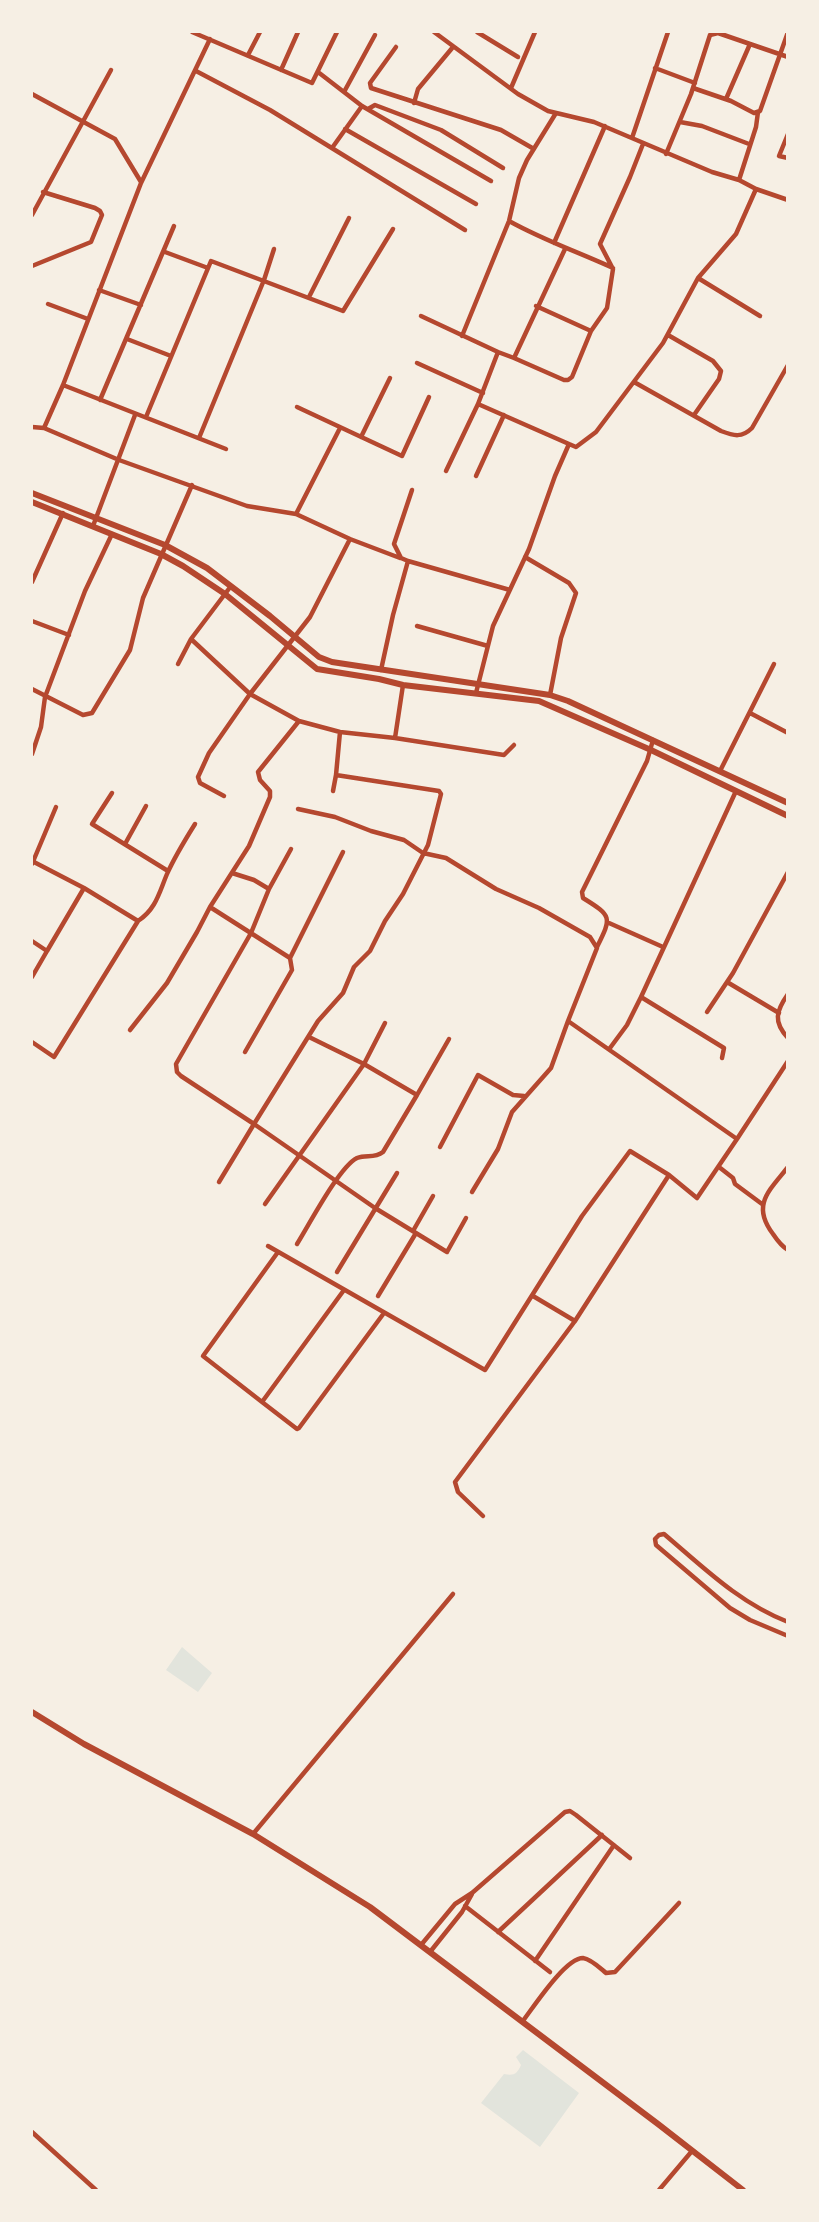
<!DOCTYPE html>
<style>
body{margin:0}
#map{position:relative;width:819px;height:2222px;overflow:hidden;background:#f6efe4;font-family:"Varela Round",sans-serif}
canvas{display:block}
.frame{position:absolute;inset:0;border:33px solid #f6efe4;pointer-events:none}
</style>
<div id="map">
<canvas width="819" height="2222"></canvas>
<div class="frame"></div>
</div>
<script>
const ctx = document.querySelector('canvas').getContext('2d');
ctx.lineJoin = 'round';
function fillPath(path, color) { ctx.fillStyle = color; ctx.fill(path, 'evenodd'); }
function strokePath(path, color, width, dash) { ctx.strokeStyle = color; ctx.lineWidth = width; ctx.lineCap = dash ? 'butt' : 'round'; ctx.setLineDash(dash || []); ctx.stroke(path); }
fillPath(new Path2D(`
 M182 1647 212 1673 198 1692 166 1670Z
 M523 2050 579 2093 540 2147 481 2103 504 2074C514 2076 517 2074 521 2065L516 2057Z`), '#e2e4dc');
strokePath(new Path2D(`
 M192 32 312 83 337 32
 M434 32 518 94 548 111 594 122 712 172 739 180 756 189 736 234 698 278 663 343 596 432 576 447 569 444 555 476 529 549 493 626 476 693
 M477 32 518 57
 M396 47 370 83 371 88 501 130 534 149
 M248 55 260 32
 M655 68 695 83
 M281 70 298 32
 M196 71 270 110 465 230
 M318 72 362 106 491 181
 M511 88 535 32
 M693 88 731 101 754 113 760 111 788 32
 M344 92 375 35
 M32 94 115 139 141 182
 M726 99 750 44
 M414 103 418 89 453 47
 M368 109 375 105 441 130 503 168
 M680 122 702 126 749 144
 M345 129 476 204
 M788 134 779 156 788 158
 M632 138 668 32
 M332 148 362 106
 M666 154 691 94 710 35 718 33 788 57
 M739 180 756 127 758 112
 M756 189 788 200
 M32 215 111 70
 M509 221C543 240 578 252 613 268
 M554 243 605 126
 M165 252 208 268
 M32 266 91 242 102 215 100 211 95 208 43 192
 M698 278 760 316
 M99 290 141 305
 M309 297 349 218
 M48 304 88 319
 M536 306 591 331
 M421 316 498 352
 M668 335 713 361 721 371 719 379 694 415
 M462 336 509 221 519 178 527 160 556 113
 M127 339 171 356
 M514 358 564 380H568L572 377 591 331 607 308 613 269 600 244 630 177 643 144
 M417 363 483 393
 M634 382 721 431C734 436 742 438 752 428L788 365
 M63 385 226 449
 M100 400 174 226
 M478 404 569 444
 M297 407 402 456 429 397
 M146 417 211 261 343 311 393 229
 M32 427 44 428 119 460 247 506 296 514 350 539 310 617 250 694 299 721 340 732 395 738 403 685
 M44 428 63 385 141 183 210 39
 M361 437 390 378
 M199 438 264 280 274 249
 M446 471 478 404 498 352 514 358 565 249
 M476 476 504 415
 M296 514 340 428
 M93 526 135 415
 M350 539 400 558
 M525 557 569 583 576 593 561 638 550 695
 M408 561 401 558 394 544 412 490
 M32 582 63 513
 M32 621 69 635
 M417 626 488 646
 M191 639 250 694 209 753 198 777 200 783 224 796
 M178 664 191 639 231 586
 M381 670 393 615 408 561 510 590
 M32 689 83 715 92 713 130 650 143 598 192 485
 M750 713 788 733
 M340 732 336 775 439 791 441 794 428 845 403 894 385 921 370 951 354 967 343 993 318 1021 254 1124 375 1208 447 1252 466 1218
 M395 738 504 755 514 745
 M32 754 41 727 45 697 85 591 112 534
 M720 771 774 664
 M333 791 336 775
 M112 793 92 824 168 871
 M125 844 146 806
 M32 861 84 888
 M32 864 56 807
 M232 873 254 880 269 889
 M210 907 290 958 292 970 245 1052
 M609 923 663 947
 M32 941 47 951 84 888 138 921C156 909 159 893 167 874 175 856 185 840 195 824
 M597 947C612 917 612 916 583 898L582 892 647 761 653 740
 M290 958 343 852
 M32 977 47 951
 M727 982 779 1013
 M788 994C776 1011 773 1022 788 1038
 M641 997 736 791
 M707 1012 733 973 788 872
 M130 1030 167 983 197 932 210 907 249 846 270 797V791L260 780 258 772 299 721
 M309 1037 364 1064 417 1095 449 1039
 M32 1042 54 1057 138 921
 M610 1048 627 1025 641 997 724 1048 722 1058
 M737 1139 788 1061
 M440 1147 478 1075 513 1095 524 1096
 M719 1167 733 1178 735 1184 762 1204
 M788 1167C769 1191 751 1205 773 1234 777 1240 781 1246 788 1250
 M219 1182 254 1124 181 1076 177 1072 176 1064 251 933 269 889 291 849
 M472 1192 498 1149 512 1112 551 1068 568 1021
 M265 1204 364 1064 385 1023
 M413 1231 433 1196
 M297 1244C309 1225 339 1167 357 1158 366 1154 374 1159 383 1152L417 1095
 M268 1246 485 1370 582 1216 630 1151 669 1175 697 1198 737 1139 568 1021 597 948 590 937 539 908 496 889 446 858 423 853 404 840 371 831 335 817 298 809
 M278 1252 203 1356 262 1402 344 1290
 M337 1272 397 1173
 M378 1296 416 1233
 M533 1296 575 1321
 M262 1402 297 1429 299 1428 384 1313
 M483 1516 458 1492 455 1482 575 1321 669 1175
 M788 1622C739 1603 703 1567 664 1534L659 1535 655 1539 656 1545 730 1608 750 1620 788 1636
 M253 1834 453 1594
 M465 1906 550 1972
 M498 1932 602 1835
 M421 1945 455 1904 472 1893 565 1812 570 1811 576 1815 630 1858
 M430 1952 462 1912 472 1894
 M535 1961 614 1845
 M522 2022C533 2008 565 1958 583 1958 591 1959 600 1968 606 1973L615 1972 679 1903
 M32 2132 96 2190
 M659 2190 692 2151`), '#b5482f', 4.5);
strokePath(new Path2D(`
 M32 493 165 545 207 568 270 616 319 657 332 662 550 695 568 701 788 803
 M32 502 161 554 183 566 225 594 317 669 379 679 403 685 539 701 651 750 788 816
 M32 1712 84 1744 253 1834 370 1907 658 2124 743 2190`), '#b5482f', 6);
</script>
